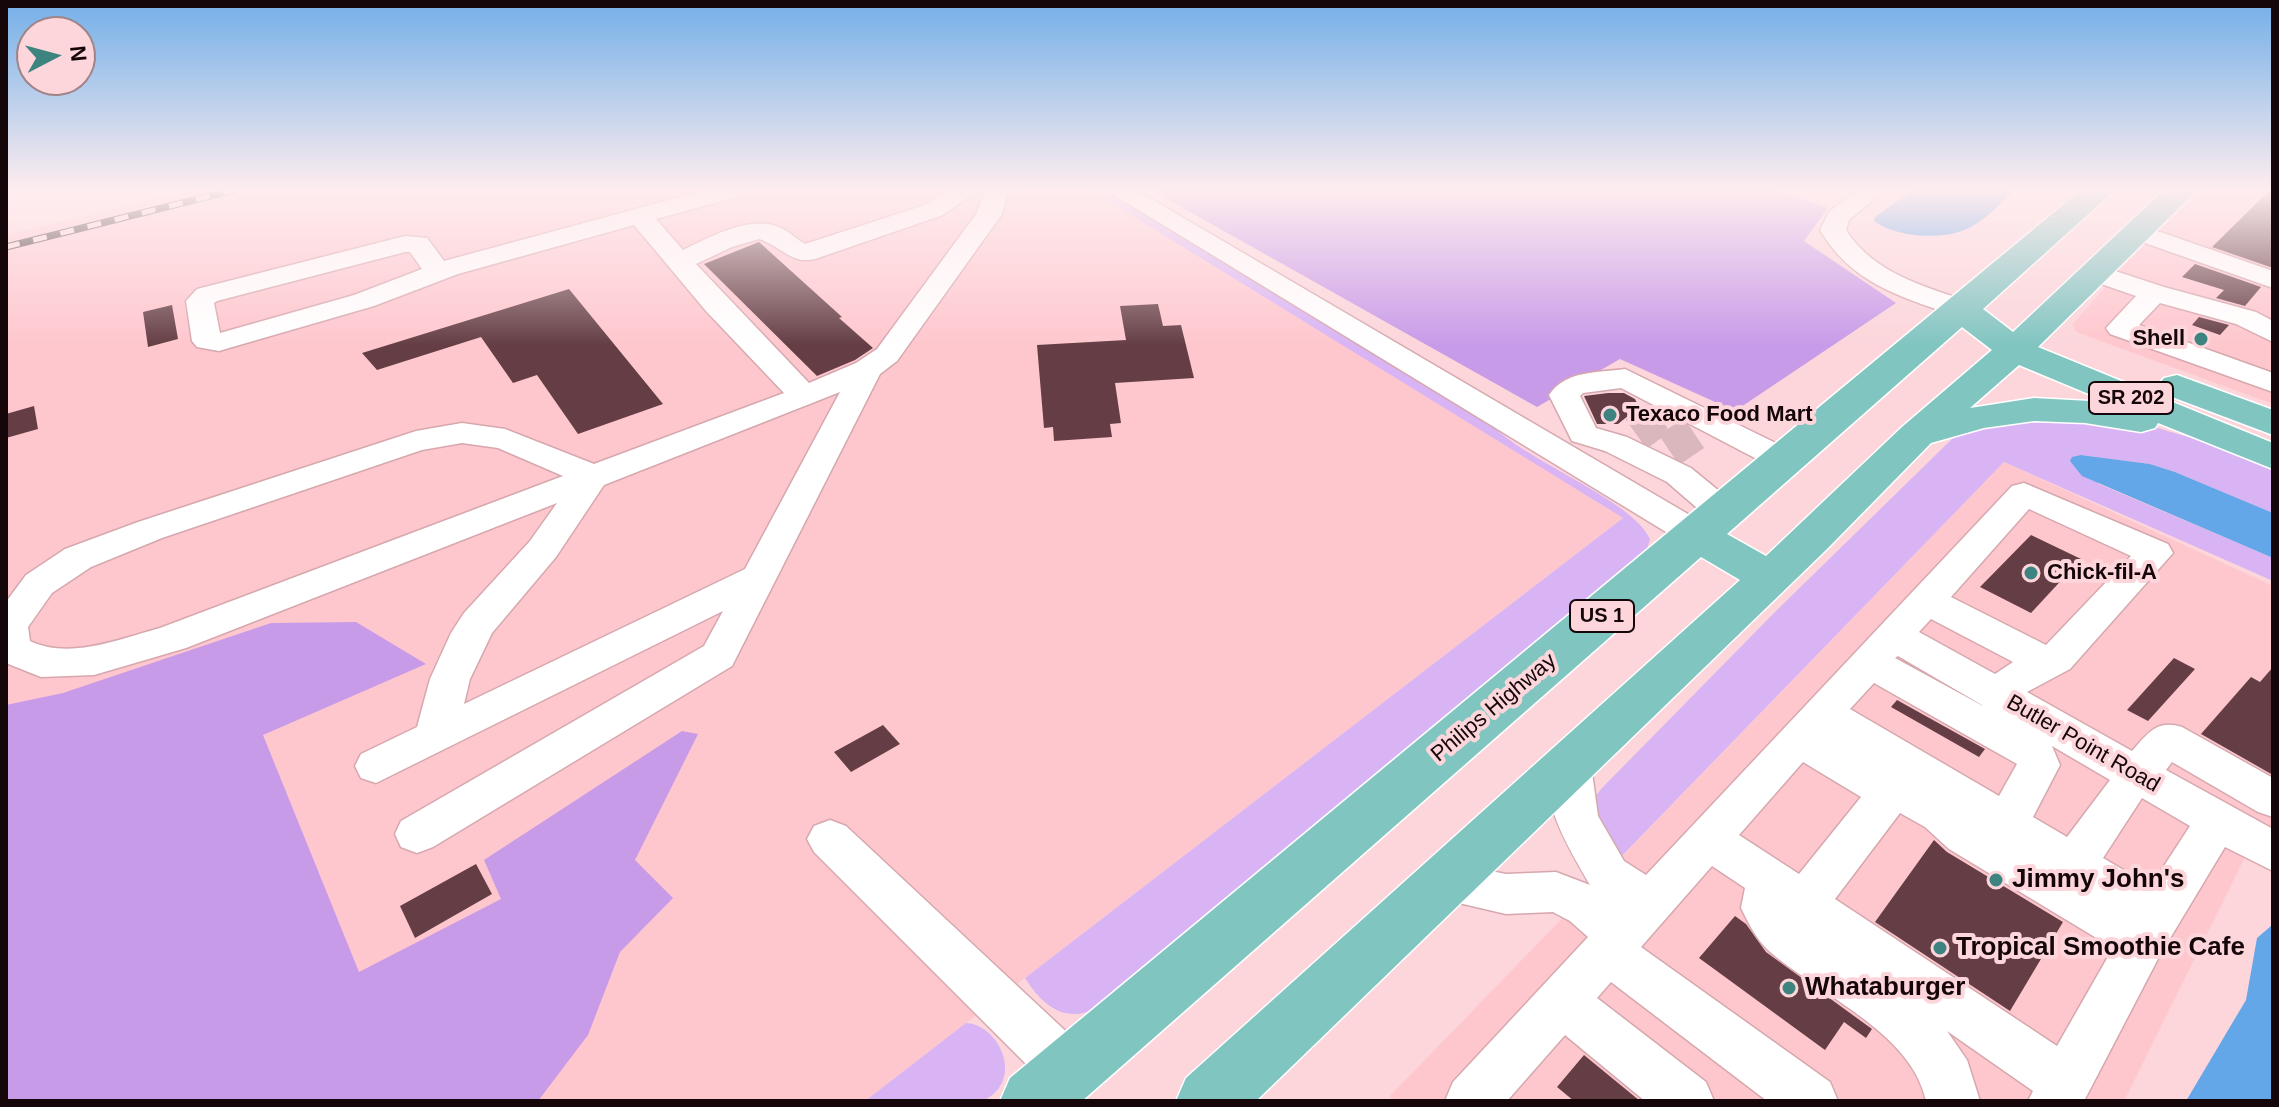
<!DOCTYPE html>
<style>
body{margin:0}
#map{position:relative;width:2279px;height:1107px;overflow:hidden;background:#fcd6db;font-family:Helvetica,sans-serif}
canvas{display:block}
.frame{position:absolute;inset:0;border:8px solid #150709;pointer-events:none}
.north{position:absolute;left:16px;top:16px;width:80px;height:80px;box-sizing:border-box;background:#fcd6db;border:2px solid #a08387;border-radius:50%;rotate:84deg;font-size:22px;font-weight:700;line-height:32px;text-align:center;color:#150709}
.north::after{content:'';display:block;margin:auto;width:28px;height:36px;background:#3d8480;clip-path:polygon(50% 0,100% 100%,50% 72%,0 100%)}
</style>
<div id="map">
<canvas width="2279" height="1107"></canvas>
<div class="frame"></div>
<div class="north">N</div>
</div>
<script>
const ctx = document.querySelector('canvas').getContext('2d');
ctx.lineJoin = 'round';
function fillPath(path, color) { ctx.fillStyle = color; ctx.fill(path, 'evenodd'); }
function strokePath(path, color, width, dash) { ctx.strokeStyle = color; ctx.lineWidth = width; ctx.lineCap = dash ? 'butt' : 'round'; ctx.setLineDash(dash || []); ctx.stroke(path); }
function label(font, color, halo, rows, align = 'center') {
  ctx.font = font + ' Helvetica,sans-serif'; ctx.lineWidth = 8; ctx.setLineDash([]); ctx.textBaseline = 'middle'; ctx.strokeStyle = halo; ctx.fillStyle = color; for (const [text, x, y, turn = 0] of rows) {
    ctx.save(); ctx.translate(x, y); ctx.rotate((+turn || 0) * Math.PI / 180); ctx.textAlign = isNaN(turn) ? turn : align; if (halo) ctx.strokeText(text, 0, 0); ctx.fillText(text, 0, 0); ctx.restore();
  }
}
fillPath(new Path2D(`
 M190 190H1092L1623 518 865 1101H6V235Z
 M2203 190H2273V404L2076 332 2073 324 2125 264Z
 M2004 462 2273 586V850L2254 839 2124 1101H1395L1390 1096Z`), '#fec7ce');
fillPath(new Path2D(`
 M1097 194H1114L1490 423C1524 461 1632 499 1650 539L1646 553 1098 1008C1064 1024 1043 1006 1025 978L1623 518Z
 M2000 418 2154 427 2202 441 2273 468V513L2175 472 2150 464 2081 455 2099 484 2273 558V581L2004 462 1616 862 1600 844 1594 798 1602 788 1775 612 1955 436Z
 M966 1023C993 1024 1017 1063 999 1088 996 1093 989 1097 984 1101H865Z`), '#d8b4f5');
fillPath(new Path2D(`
 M1151 190H1778L1828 208 1804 241 1896 303 1735 411 1620 359 1537 407Z
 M356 622 426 664 263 735 359 972 501 899 484 860 682 731 698 734 635 860 673 898 620 952 588 1035 538 1101H6V705L63 693 271 623Z`), '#c89be9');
fillPath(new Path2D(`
 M1913 190H2015C2001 202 1987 219 1971 227 1945 241 1897 238 1874 221L1875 217Z
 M2081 455 2150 464 2175 472 2273 513V558L2082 476 2070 461 2072 457Z
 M2271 926 2273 1101H2186L2246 1000 2257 938Z`), '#64a7e9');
fillPath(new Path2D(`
 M2270 190H2273V268L2212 247Z
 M759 242 842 317 839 318 873 348 855 360 817 376 704 264Z
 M2195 264 2261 287 2245 306 2216 298 2224 290 2182 277Z
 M569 289 663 404 578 434 537 375 513 383 481 337 377 370 362 353Z
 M1158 304 1163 326 1181 325 1194 378 1115 383 1121 423 1110 424 1112 437 1054 441 1053 427 1044 428 1037 345 1126 340 1120 306Z
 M172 305 178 339 148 347 143 312Z
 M2199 317 2229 325 2220 335 2192 325Z
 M1608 393H1624L1635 399 1639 407 1618 424H1597L1584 396Z
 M34 406 38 429 6 438V414Z
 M2031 535 2081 559 2031 613 1980 587Z
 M2174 658 2195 669 2148 721 2127 710Z
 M2273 667V775L2201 734 2251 677 2260 682Z
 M1897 700 1985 749 1979 757 1891 707Z
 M883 725 900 744 851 772 834 752Z
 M1934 840 1947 852 2063 922 2010 1011 1875 922Z
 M476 864 492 894 415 938 400 906Z
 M1735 916 1746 924 1766 952 1872 1029 1866 1038 1844 1022 1825 1050 1699 958Z
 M1584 1055 1640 1101H1574L1557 1087Z`), '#643e44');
strokePath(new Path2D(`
 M1654 421 1660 417`), '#d9b7bc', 28, [28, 14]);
strokePath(new Path2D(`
 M1636 434 1657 419
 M1669 450 1694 433`), '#d9b7bc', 36, [36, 18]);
const minor = new Path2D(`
 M706 190H747L744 195 656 219 683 250C710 237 749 215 779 227 789 231 796 239 805 244L925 205 948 190H978L943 215 815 259C791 265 780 245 759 239L732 247 696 264 809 383 856 363 877 349 977 213 985 190H1009L1002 214 897 361 880 374 732 666 433 847 417 853 401 847 395 834 401 821 704 646 723 611 376 783 361 778 355 766 361 754 417 727 430 679 451 633 464 613 530 541 557 503 186 648 94 675 41 677 6 663V602L26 575 65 549 138 522 416 431 462 423 505 429 594 464 784 393 706 311 634 225 458 274 374 306 229 348 219 351 197 347 192 341 186 301 197 289 405 236 427 238 444 261ZM405 252H410L422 269 354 295 220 333 214 303 217 301ZM840 392 745 569 464 704 470 679 492 633 556 557 604 485ZM462 443 498 448 563 476 160 628C119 639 70 660 30 641L28 627 52 593 91 567 162 538 422 450Z
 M1106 190H1136L1710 527 1715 535 1710 543 1697 547 1684 543Z
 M1857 190H1885L1849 220 1846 230C1873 273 1925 287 1970 302L1974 308 1970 314 1960 316 1950 314C1896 295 1851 282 1820 230L1829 212Z
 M2137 224 2273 271V288L2128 237 2124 232 2128 227Z
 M2094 264 2164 287 2256 312 2273 321V342L2236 324 2160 303 2139 325 2273 373V392L2110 334 2106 328 2136 296 2084 278 2080 272 2084 266Z
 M1625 369 1796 453 1801 460 1796 467 1784 470 1772 467 1621 388 1583 393 1580 396 1596 428 1627 437 1691 468 1735 504 1740 512 1735 520 1723 523 1711 520 1667 482 1605 451 1572 441 1549 395C1566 370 1597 373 1625 369Z
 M2024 483 2168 544 2173 553 2070 669 2027 692 2132 751C2148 733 2157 719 2182 727L2273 778V817L2258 812 2172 762 2166 770 2273 829V871L2225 847 2160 955 2084 1101H2028L2033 1091 1947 1031 1967 1060 1980 1101H1926C1912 1032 1817 994 1768 950 1756 939 1748 922 1741 908L1745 888 1712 866 1641 947 1830 1082 1838 1101H1767L1611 982 1597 998 1706 1082 1714 1101H1645L1565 1035 1507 1101H1445L1453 1082 1588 937 1570 921 1553 912 1506 914 1429 896 1422 882 1429 868 1445 862 1506 874 1556 872 1590 885C1570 849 1533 794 1555 753L1570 748 1585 753 1591 765 1598 816 1624 861 1646 875 2012 486ZM2029 509 2131 556 2046 645 1951 597ZM1931 619 2013 662 1995 674 1919 632ZM1898 656 1982 705 1983 706 1895 658ZM1874 683 2017 764 1999 796 1850 709ZM2052 746 2110 780 2067 837 2033 817 2060 765ZM1803 762 1861 797 1799 874 1739 835ZM2142 798 2190 826 2151 886 2103 858ZM1900 813 1925 827 1949 849 2113 948 2057 1046 1835 899Z
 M830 820 846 826 1088 1052 1095 1070 1088 1088 1069 1096 1050 1088 814 852 807 839 814 826Z`);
const major = new Path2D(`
 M2081 190H2115L1983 309 2013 332 2164 190H2197L2038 347 2273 443V469L2158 423 2155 428 2141 432 2085 423 2034 421 1984 428 1931 443 1827 549 1256 1101H1176L1186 1078 1740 580 1701 557 1082 1101H1000L1010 1078ZM1962 327 1992 350 1902 427 1766 556 1727 534ZM2019 365 2108 402 2034 398 1970 408Z
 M2177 375 2273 410V435L2164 394 2158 386 2164 378Z`);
strokePath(minor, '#d6a8ae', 3);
strokePath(major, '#fff', 3);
fillPath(minor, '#fff');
fillPath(major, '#81c5c1');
const rail = new Path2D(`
 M6 247 234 190`);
strokePath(rail, '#312023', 7);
strokePath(rail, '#fcd6db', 5, [14]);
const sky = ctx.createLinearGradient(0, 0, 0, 345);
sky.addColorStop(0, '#73afe8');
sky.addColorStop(0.55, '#feedef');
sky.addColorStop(1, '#feedef00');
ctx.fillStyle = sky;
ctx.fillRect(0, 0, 2279, 345);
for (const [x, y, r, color] of [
 [2201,339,8,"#3d8480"],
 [1610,415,8,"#3d8480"],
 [2031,573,8,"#3d8480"],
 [1996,880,8,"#3d8480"],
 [1940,948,8,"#3d8480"],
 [1789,988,8,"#3d8480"]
]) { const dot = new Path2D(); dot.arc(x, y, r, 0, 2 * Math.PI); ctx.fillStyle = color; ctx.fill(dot); strokePath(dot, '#fcd6db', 3); }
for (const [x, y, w] of [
 [2131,398,84],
 [1602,616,64]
]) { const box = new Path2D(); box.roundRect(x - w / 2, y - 16, w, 32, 6); ctx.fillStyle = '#fcd6db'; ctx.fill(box); strokePath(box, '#150709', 2); }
label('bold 20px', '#150709', null, [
 ["SR 202",2131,398],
 ["US 1",1602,616]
]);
label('bold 22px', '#150709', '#fcd6db', [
 ["Shell",2185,339,"right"],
 ["Texaco Food Mart",1626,415],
 ["Chick-fil-A",2047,573]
], 'left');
label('22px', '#150709', '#fcd6db', [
 ["Philips Highway",1494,708,-40],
 ["Butler Point Road",2083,744,30]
]);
label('bold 26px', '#150709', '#fcd6db', [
 ["Jimmy John's",2012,880],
 ["Tropical Smoothie Cafe",1956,948],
 ["Whataburger",1805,988]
], 'left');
</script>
